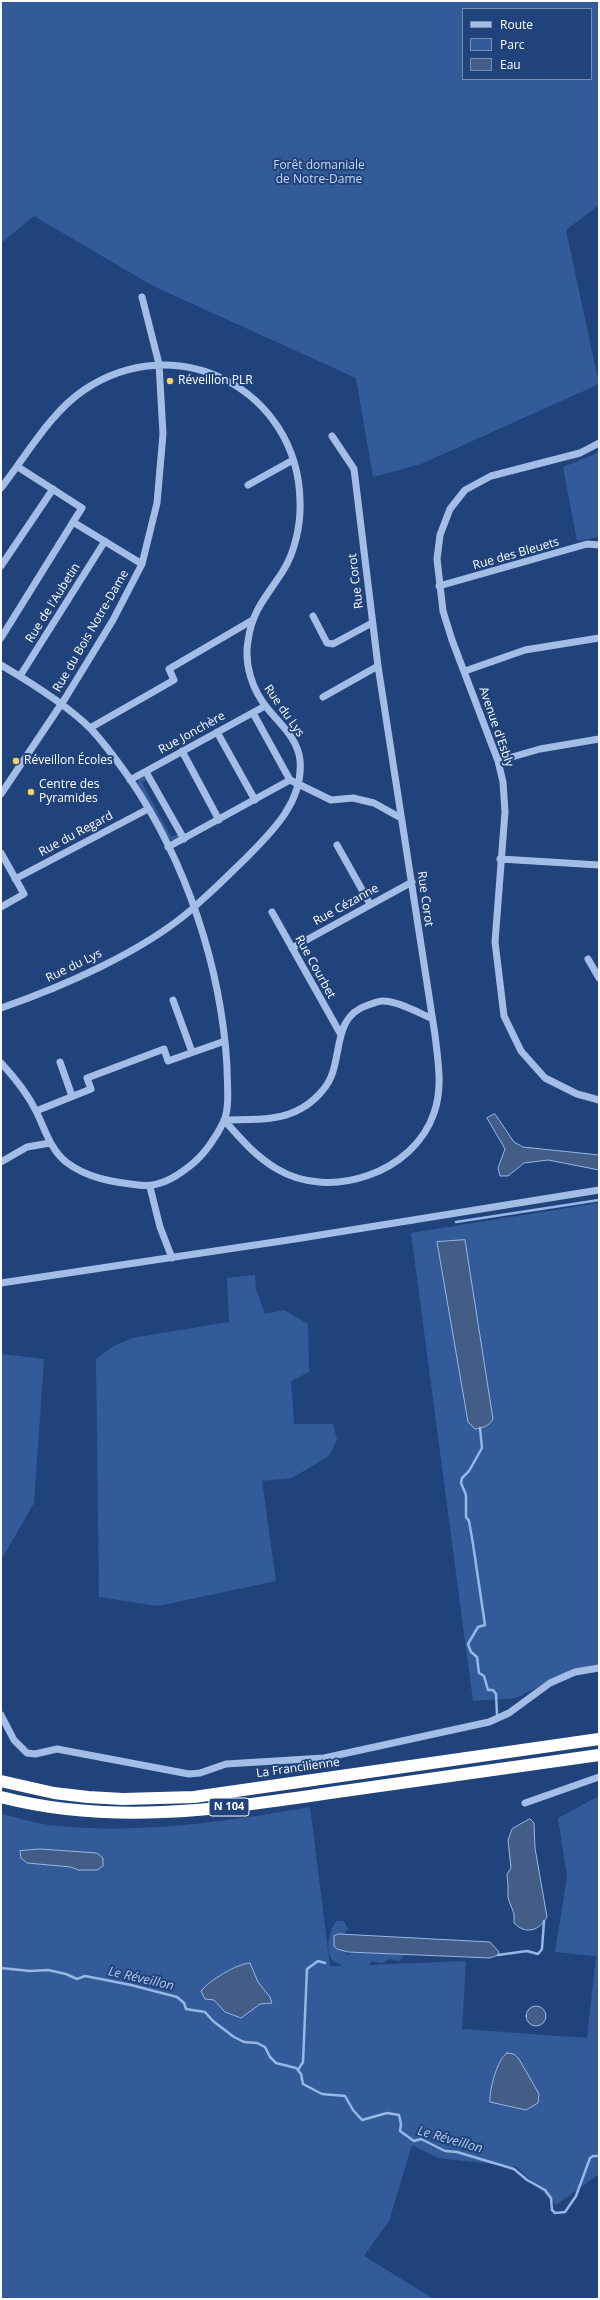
<!DOCTYPE html>
<meta charset="utf-8">
<style>
body{margin:0}
#map{position:relative;width:600px;height:2300px;overflow:hidden;background:#21437b;font-family:"Open Sans",sans-serif}
canvas{display:block}
.frame{position:absolute;inset:0;border:2px solid #fff;pointer-events:none}
.legend{position:absolute;left:462px;top:8px;width:130px;height:72px;box-sizing:border-box;background:#21437b;border:1px solid #7a8eb0;margin:0;padding:5px 7px;list-style:none;font-size:12px;color:#fff}
.legend li{display:flex;align-items:center;gap:8px;height:20px}
.legend b{width:20px;border:1px solid #7a8eb0}
</style>
<div id="map">
<canvas width="600" height="2300"></canvas>
<div class="frame"></div>
<ul class="legend">
<li><b style="height:5px;background:#a3bde6"></b>Route</li>
<li><b style="height:11px;background:#345b99"></b>Parc</li>
<li><b style="height:11px;background:#445d87"></b>Eau</li>
</ul>
</div>
<script>
const ctx = document.querySelector('canvas').getContext('2d');
ctx.lineJoin = 'round';
function fillPath(path, color) { ctx.fillStyle = color; ctx.fill(path, 'evenodd'); }
function strokePath(path, color, width, dash) { ctx.strokeStyle = color; ctx.lineWidth = width; ctx.lineCap = dash ? 'butt' : 'round'; ctx.setLineDash(dash || []); ctx.stroke(path); }
function label(font, color, halo, rows, align = 'center') {
  ctx.font = font + ' "Open Sans",sans-serif'; ctx.lineWidth = 4; ctx.setLineDash([]); ctx.textBaseline = 'middle'; ctx.strokeStyle = halo; ctx.fillStyle = color; for (const [text, x, y, turn = 0] of rows) {
    ctx.save(); ctx.translate(x, y); ctx.rotate((+turn || 0) * Math.PI / 180); ctx.textAlign = isNaN(turn) ? turn : align; if (halo) ctx.strokeText(text, 0, 0); ctx.fillText(text, 0, 0); ctx.restore();
  }
}
fillPath(new Path2D(`
 M1 1H599V205L566 230 599 384 421 464 373 477 356 378 153 286 34 216 1 243ZM463 9H591V79H463Z
 M599 451V537L577 541 563 467 593 455Z
 M143 777 147 779 142 783 171 837 179 834 180 837 174 841 167 838 138 784 139 779Z
 M599 1203V1671L562 1675 516 1698 473 1701 411 1233Z
 M255 1275 256 1289 265 1314 284 1310 308 1324 309 1372 291 1381 294 1424H333L337 1440 329 1456 292 1478 262 1481 276 1581 158 1606 99 1597 96 1359 112 1347 132 1338 229 1322 227 1278Z
 M1 1354 44 1359 34 1503 1 1560Z
 M599 1796V2174L556 2205 517 2167 438 2158 412 2145 389 2221 364 2256 434 2299H1V1814C17 1817 33 1823 49 1825 137 1835 223 1822 310 1807L330 1966H343C338 1963 332 1962 330 1956 326 1945 330 1930 336 1921H344L348 1929 344 1934 337 1937 338 1947 348 1955 363 1947 405 1954 399 1961 389 1959 382 1963 372 1961 369 1965 466 1961 462 2029 587 2038 596 1956 555 1952 567 1877 558 1818Z`), '#345b99');
const water = new Path2D(`
 M495 1114 514 1142 523 1147 599 1155V1170L548 1160 524 1163 508 1176H500L498 1168 505 1149 487 1118Z
 M465 1240 493 1419C489 1426 483 1428 475 1429L468 1422 437 1242Z
 M530 1819 534 1823 535 1848 547 1917C539 1931 526 1935 514 1923V1914L508 1898V1885L507 1874 511 1868 508 1840 512 1829Z
 M40 1849 97 1853 103 1858V1866L97 1870H78L71 1867 27 1863 21 1858 20 1851Z
 M339 1934 490 1942 499 1952 498 1955 490 1958 348 1952 337 1949 334 1946V1936Z
 M250 1963 258 1982 270 1997 272 2003 260 2004 241 2018 225 2012 214 2000 205 1999 201 1991C210 1980 236 1964 250 1963Z
 M526 2016a10 10 0 1 1 20 0a10 10 0 1 1-20 0Z
 M507 2053 514 2054 519 2059 539 2094 538 2103 526 2110 490 2102C489 2091 497 2059 507 2053Z`);
fillPath(water, '#445d87');
strokePath(water, '#97b7e7', 1);
strokePath(new Path2D(`
 M456 1222 599 1200
 M480 1428 482 1448 469 1471 462 1478 461 1483 466 1495V1517L469 1521 473 1544 485 1625 478 1627 468 1644 471 1652 477 1657 479 1673 484 1676 488 1690H493L496 1694 497 1714
 M498 1955 527 1951 538 1954 542 1949 544 1921
 M1 1968 30 1971 48 1970 66 1974 77 1979 85 1976 131 1985 177 1997 184 2003 186 2009 205 2012 213 2021 234 2037 244 2042 257 2043 265 2047 270 2057 276 2063 296 2068 301 2074 303 2084 322 2094 345 2096 353 2110 362 2120 387 2113 399 2115 401 2124 400 2131 414 2141 421 2139 445 2151 457 2152 514 2169 527 2180 545 2190 551 2198 552 2210 555 2213 565 2212 576 2196 590 2158 593 2156H599
 M298 2070 303 2062 307 1969 318 1961 325 1963`), '#97b7e7', 2.5);
strokePath(new Path2D(`
 M599 443 580 453 491 476 465 490 450 509 440 535 437 559 443 611 452 640 498 761 503 782 505 812 495 942 504 1016 521 1051 545 1078 577 1094 599 1100
 M18 467 82 508 73 522 142 564
 M248 485 293 460
 M1 488C27 455 50 413 84 390 177 327 298 390 300 501 301 524 295 552 283 571 267 596 252 610 248 641 244 664 252 690 268 709 280 724 298 739 300 760 304 802 271 833 244 860 227 877 209 894 191 910 142 952 62 987 1 1008
 M1 566 53 489
 M439 586 587 544 599 545
 M313 616 327 643 333 644 372 623
 M1 638 73 522
 M1 665C30 682 67 705 91 729 105 744 118 762 130 779 186 862 221 966 227 1066 227 1083 230 1106 224 1121 217 1136 204 1155 191 1165 175 1178 158 1188 138 1185 112 1182 87 1178 66 1162 50 1149 45 1129 36 1111 27 1093 15 1078 1 1063
 M465 671 525 650 599 638
 M20 676 105 541
 M323 697 378 666
 M253 713 290 780
 M90 728 174 680 169 669 251 621
 M217 732 255 800
 M182 751 219 820
 M498 761 540 749 599 739
 M146 772 184 839
 M130 780 265 706
 M1 794 66 697 113 620 142 564 157 503 163 434 159 364 142 297
 M337 845 370 904
 M168 847 290 780 331 800 353 798 374 803 401 818
 M1 853 24 894 1 907
 M500 859 599 865
 M15 879 148 809
 M272 912 340 1033
 M292 948 412 882
 M588 959 599 978
 M173 1000 192 1052
 M60 1062 72 1096
 M36 1111 91 1089 87 1078 164 1049 168 1061 225 1041
 M224 1120C241 1139 255 1156 277 1169 330 1201 414 1173 434 1113 443 1088 438 1061 435 1035L378 666 354 469 332 436
 M224 1120C250 1119 279 1122 302 1108 313 1102 326 1089 331 1077 342 1051 334 1016 368 1005 372 1004 378 1001 382 1001 398 1001 417 1012 431 1018
 M1 1162 27 1147 50 1143
 M150 1187 160 1227 172 1258
 M1 1283 295 1239 599 1190
 M1 1715 14 1740 27 1753 35 1754 57 1749 189 1774 200 1773 226 1764 324 1758 489 1722 509 1713 550 1683 575 1672 599 1668
 M525 1803 599 1777`), '#a3bde6', 7);
strokePath(new Path2D(`
 M1 1781 54 1793 88 1797 123 1799 194 1797 599 1739
 M1 1797C118 1827 227 1808 344 1791 429 1779 514 1767 599 1755`), '#fff', 12);
for (const [x, y, r, color] of [
 [170,381,4,"#f3d264"],
 [16,761,4,"#f3d264"],
 [31,792,4,"#f3d264"]
]) { const dot = new Path2D(); dot.arc(x, y, r, 0, 2 * Math.PI); ctx.fillStyle = color; ctx.fill(dot); strokePath(dot, '#21437b', 1.5); }
for (const [x, y, w] of [
 [229,1807,40]
]) { const box = new Path2D(); box.roundRect(x - w / 2, y - 9, w, 18, 3); ctx.fillStyle = '#21437b'; ctx.fill(box); strokePath(box, '#fff', 1); }
label('bold 11px', '#fff', null, [
 ["N 104",229,1807]
]);
label('12px', '#c6d8f5', '#21437b', [
 ["Forêt domaniale",319,166],
 ["de Notre-Dame",319,180]
]);
label('12px', '#fff', '#21437b', [
 ["Réveillon PLR",178,381],
 ["Réveillon Écoles",24,761],
 ["Centre des",39,785],
 ["Pyramides",39,799]
], 'left');
label('12px', '#fff', '#21437b', [
 ["Rue des Bleuets",516,554,-16],
 ["Rue Corot",356,581,-97],
 ["Rue de l'Aubetin",53,603,-58],
 ["Rue du Bois Notre-Dame",91,631,-60],
 ["Rue du Lys",284,711,55],
 ["Avenue d'Esbly",496,727,71],
 ["Rue Jonchère",192,733,-29],
 ["Rue du Regard",76,834,-28],
 ["Rue Corot",425,899,82],
 ["Rue Cézanne",346,905,-29],
 ["Rue du Lys",74,966,-26],
 ["Rue Courbet",315,967,61],
 ["La Francilienne",298,1768,-8]
]);
label('italic 13px', '#aec7ee', '#21437b', [
 ["Le Réveillon",141,1979,13],
 ["Le Réveillon",450,2140,16]
]);
</script>
